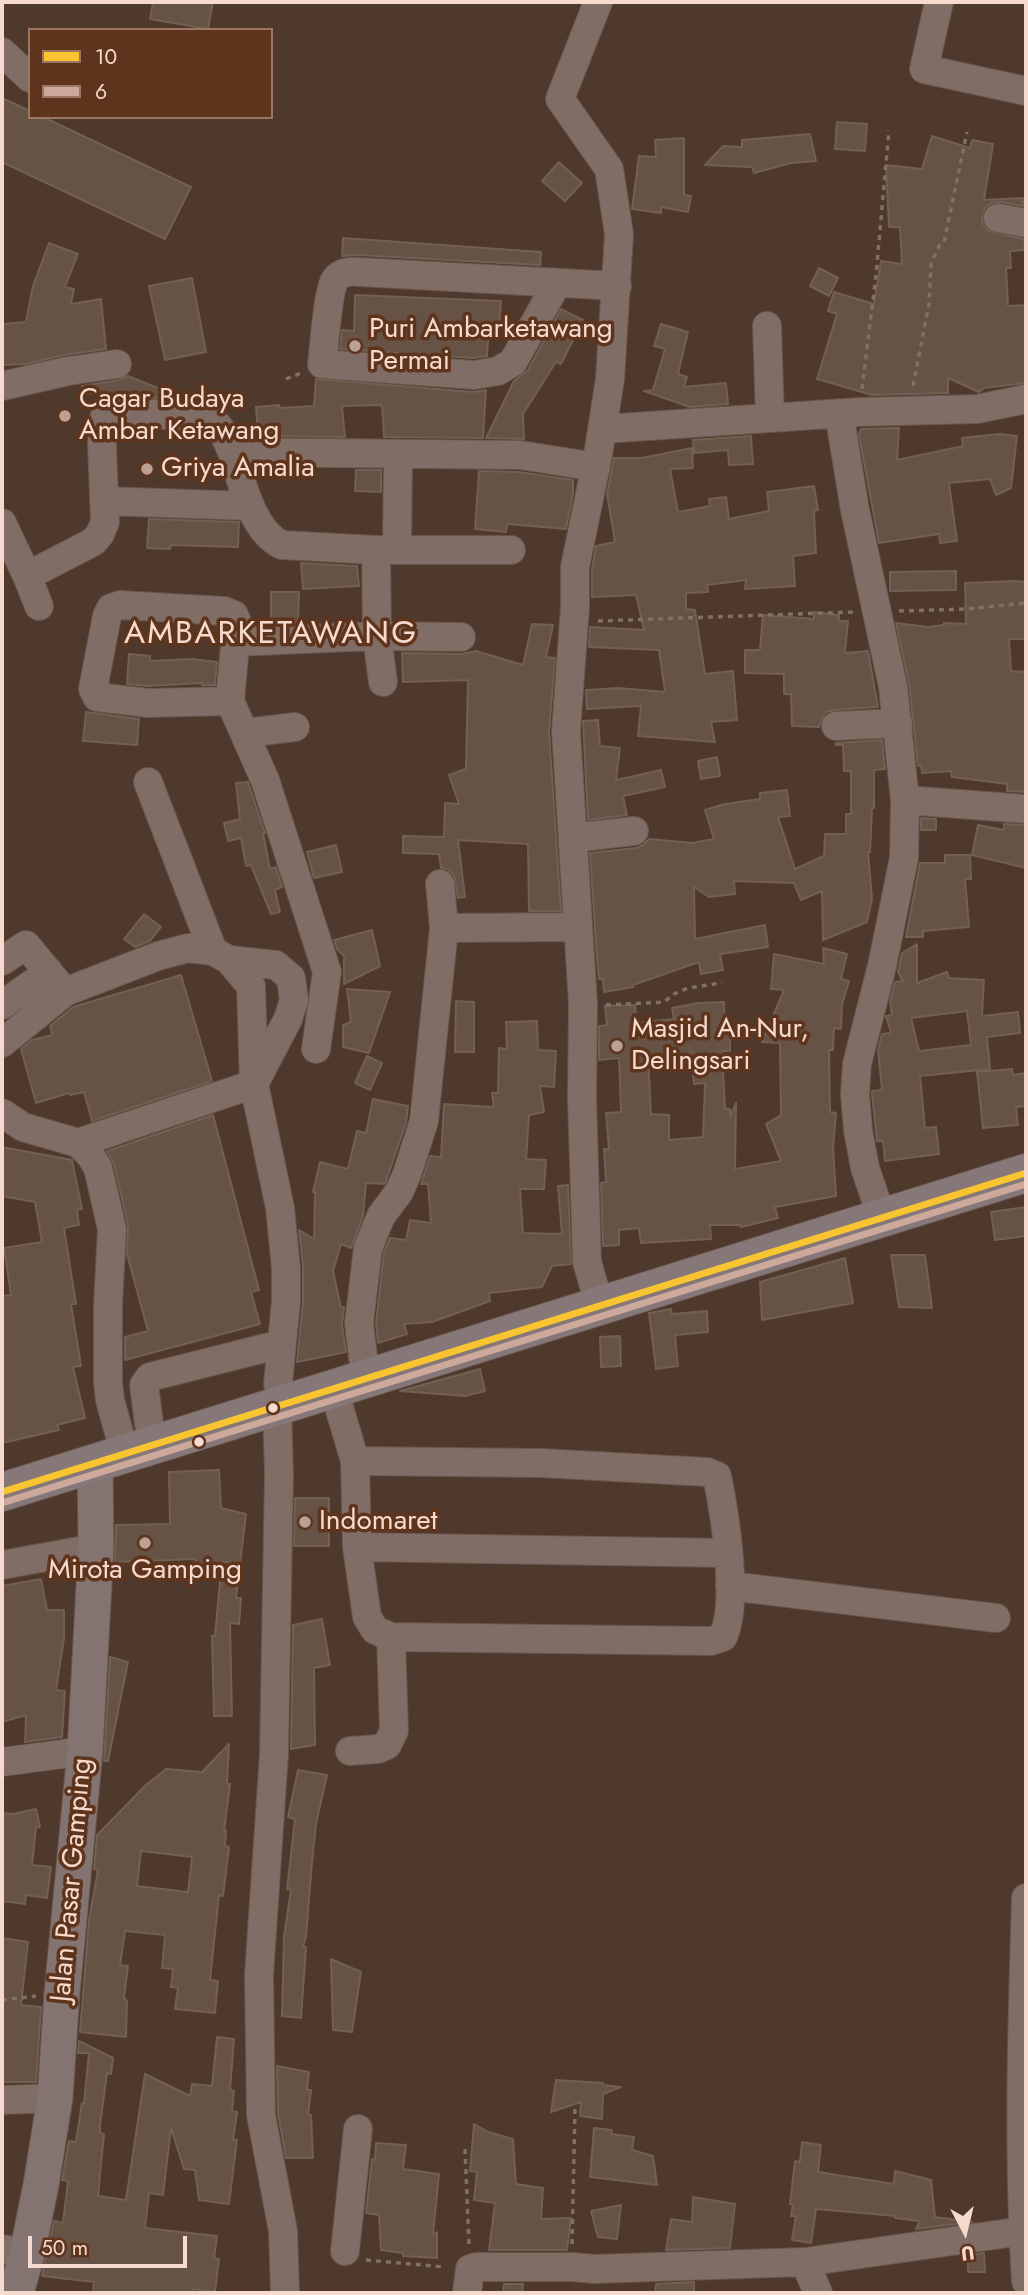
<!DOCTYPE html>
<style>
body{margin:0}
#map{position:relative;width:1028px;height:2295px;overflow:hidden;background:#4f382c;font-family:Jost,sans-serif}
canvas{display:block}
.frame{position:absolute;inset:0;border:4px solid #f5dacd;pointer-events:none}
.legend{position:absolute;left:28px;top:28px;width:245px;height:91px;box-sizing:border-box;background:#5e341d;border:2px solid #9a7663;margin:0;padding:9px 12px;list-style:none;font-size:21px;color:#f5dacd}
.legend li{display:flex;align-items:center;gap:14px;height:35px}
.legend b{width:35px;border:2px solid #9a7663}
.north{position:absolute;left:930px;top:2197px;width:70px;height:70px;-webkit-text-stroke:5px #5e341d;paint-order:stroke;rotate:173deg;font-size:19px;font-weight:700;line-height:28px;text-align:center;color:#f5dacd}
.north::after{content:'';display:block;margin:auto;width:24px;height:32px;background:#f5dacd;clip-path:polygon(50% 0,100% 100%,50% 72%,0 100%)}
.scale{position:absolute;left:28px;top:2236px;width:159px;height:32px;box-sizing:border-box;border:4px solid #f5dacd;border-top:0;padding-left:9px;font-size:21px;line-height:24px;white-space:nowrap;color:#f5dacd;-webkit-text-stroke:5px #5e341d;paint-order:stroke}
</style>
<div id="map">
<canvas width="1028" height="2295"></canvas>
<div class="frame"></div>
<ul class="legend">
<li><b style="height:9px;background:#f8c530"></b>10</li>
<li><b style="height:9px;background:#cca99b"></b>6</li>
</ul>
<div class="north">U</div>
<div class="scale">50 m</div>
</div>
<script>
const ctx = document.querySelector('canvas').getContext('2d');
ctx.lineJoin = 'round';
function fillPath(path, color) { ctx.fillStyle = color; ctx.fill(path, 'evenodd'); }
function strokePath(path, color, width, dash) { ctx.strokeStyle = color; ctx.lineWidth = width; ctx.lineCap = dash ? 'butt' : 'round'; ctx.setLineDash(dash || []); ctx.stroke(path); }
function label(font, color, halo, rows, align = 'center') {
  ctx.font = font + ' Jost,sans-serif'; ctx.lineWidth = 7; ctx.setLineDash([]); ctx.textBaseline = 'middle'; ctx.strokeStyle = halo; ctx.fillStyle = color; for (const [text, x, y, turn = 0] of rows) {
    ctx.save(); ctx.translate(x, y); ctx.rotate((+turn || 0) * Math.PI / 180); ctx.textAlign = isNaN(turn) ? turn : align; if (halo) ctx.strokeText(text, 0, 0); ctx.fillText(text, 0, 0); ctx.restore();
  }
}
const building = new Path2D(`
 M153 2H213L208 29 150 19Z
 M2 98 30 111V117H43L191 187 165 239 2 162Z
 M837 122 867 124 865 151 835 149Z
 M810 134 816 161 791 163 754 173 752 167 705 165 723 146 742 147V140Z
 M932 136 970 148 972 140 993 144 984 200 1023 198V206L1001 202 992 203 985 208 982 216 983 224 988 231 1024 239 1025 250 1010 251 1011 268H1006L1008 306 1026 305V383L984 388 979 392 948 378V393L872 395 817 379 837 314 828 311 834 292 874 304 881 261 902 264 900 227H889L886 165 922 169Z
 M684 138V195L691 196 688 212 661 207V213L632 209 639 156 656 157 655 140Z
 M559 162 582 183 565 201 542 181Z
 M343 238 541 252 540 265 357 255 342 256Z
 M49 243 78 254 65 287 74 289 71 304 101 299 106 349 64 355 26 364 2 365V324L26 322 33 286Z
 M819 268 838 278 829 296 810 286Z
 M192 278 206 352 165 360 149 286Z
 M355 295 501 301 499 327H489L487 356 473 358 340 349 342 330 354 331Z
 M561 309 583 320 561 364 556 362 523 414 524 439 486 438 514 381 528 370Z
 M661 324 688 332 678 374 687 377 684 387 726 383 728 404 690 407 644 391 653 390 665 349 654 346Z
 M128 376 188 400 111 395 104 392 83 394 82 386 119 380Z
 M316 379 473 392 486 390 483 438 384 437 382 405 342 406 345 437 258 436 256 407 279 405V408L314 406Z
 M899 428 897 460 963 446 962 438 999 434 1017 436 1011 488 996 495 990 479 949 483 957 541 940 543 939 534 879 543 859 435 861 429Z
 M751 436 753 464 729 465 728 450 694 453 693 440Z
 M692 448 693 468 670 469 678 512 710 506 709 499 726 497 729 519 769 511 767 492 814 486 818 510 814 511 816 553 793 556 795 586 745 589 746 580 707 585 708 592 686 593V609L695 610 705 674 733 671 737 720 711 722 715 742 638 736 641 706 587 709 586 690 618 688 665 692 659 650 589 647 590 627 644 630 636 595 592 597V569L596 546 615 542 607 494 614 458H642Z
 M356 470H381V492L355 491Z
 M479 471 519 472 573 480V494L566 529 507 524 506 532 475 529Z
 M149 519 239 522 238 547 171 545 170 549 147 548Z
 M301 563 357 566 359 586 303 589Z
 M956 571V590L890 591V572Z
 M1014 581 1026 582V639H1009L1011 671 1026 672V792L1007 791V784L952 777 951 771 922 773 921 765 918 766 909 684 896 623 928 627 944 625V623L966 624 965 583Z
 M271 592H299L298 622H271Z
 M814 612 839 615V621H848L845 653 868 651 878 707 835 710 826 712 822 718 819 727 792 726 791 694H784V674L745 673V650H760L763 615 814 619Z
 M532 624 553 625 546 657 555 658 549 732 561 911H529L528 844 458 840 465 897 458 898 454 875 448 869 441 868 439 854 403 853V836L444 837 445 803 459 804 449 775 466 769 468 680 403 682 402 653 461 654 476 651 523 665Z
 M129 654 150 656V661L192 659 217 662 215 685H202V683L148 686 127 684Z
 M86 712 139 719 137 745 83 741Z
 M598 720 600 746 620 748 616 780 661 770 665 787 623 796 627 815 588 820 583 721Z
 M882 740 885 769 874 770V808H872L870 852H868L872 899 867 922 823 940 822 891 801 900 794 883 734 881 735 894 709 897 694 887 695 939 765 925 768 947 720 954 723 970 701 974 699 962 633 985V987L604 992 603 979H599L597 959 590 853 636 848 643 845 649 839 692 843 714 839 705 810 725 804 760 799V793L787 790 790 816 778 817 795 869 824 856 825 834H846V814H851V771H844L843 745H836V743Z
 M717 757 720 776 701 779 698 761Z
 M248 782 265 833H263L270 869 276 867 282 887 275 890 280 912 271 914 251 865 246 866 241 838 228 841 224 823 240 819 236 783Z
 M921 818 936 819V830H921Z
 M1004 824 1026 825V868L972 855 978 825 1004 830Z
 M336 845 342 872 314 878 307 852Z
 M945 855H970L971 879H965L969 927 923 931V937H906L920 863H945Z
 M144 914 161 927 150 941 135 947 124 939Z
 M372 930 380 966 344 984V956L337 949 334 940Z
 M917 944V983L947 972 949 978 984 980 982 1016 1018 1012 1020 1033 987 1037 990 1069 920 1076 925 1128 936 1127 939 1154 885 1161 883 1141H877L872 1094V1091L882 1090 878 1050 882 1034 891 1033 886 1016 892 1015 890 1001 895 982 903 981 898 972 902 953ZM967 1011 971 1045 919 1051 911 1018Z
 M823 948 847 954 841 979 849 981 842 1004 841 1029 834 1028 833 1050H829L830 1112 836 1113 833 1148 836 1196 775 1207 778 1218 741 1227 740 1225H710L711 1239 641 1243 639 1228 619 1230V1245L603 1246 601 1183 606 1182 604 1149H609L606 1113 621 1112 619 1058 599 1060V1026L607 1025 605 1006 635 1005 636 1023 674 1019 672 1008 699 1003 724 1002 725 1032H730V1051H722L725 1109H730V1117L736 1103 735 1169 781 1161 766 1124 781 1115 780 1043 762 1042 784 990 771 989 774 954 824 964ZM691 1053 694 1084 705 1083 703 1137 669 1140V1115L651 1114 648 1056Z
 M181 975 212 1081 92 1121 84 1092 70 1095 69 1093 36 1103 21 1049 32 1040 52 1035 50 1026 73 1007Z
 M347 989 390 992 369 1053 343 1047V1025L351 1022Z
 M456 1001 474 1002V1052H455Z
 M537 1021 538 1050 556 1051 554 1087 540 1086 544 1112 529 1115 526 1159 546 1160 544 1189H520L523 1233 562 1234 558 1186 568 1185 571 1264 552 1266 542 1287 489 1293 490 1301 432 1322 404 1324 407 1334 378 1343 376 1323 384 1252 390 1238 406 1240 410 1220 431 1223 428 1184H421L430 1156 441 1157 444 1104 494 1107 492 1093H498L499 1048 507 1049 506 1022Z
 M367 1056 382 1063 370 1090 355 1083Z
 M1012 1069 1013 1075 1026 1073V1106L1016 1107 1018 1125 983 1128 977 1072Z
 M373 1099 408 1106 406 1123 385 1184 366 1183 363 1216 351 1248 341 1244 333 1271 341 1308 344 1307 342 1325 346 1352 297 1362 303 1301V1266L299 1230 314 1239 315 1192H313L320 1162 348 1169 357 1131 366 1133Z
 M213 1115 259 1290 251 1292 260 1324 125 1360V1337L148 1331 127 1254 128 1225 114 1164 107 1151Z
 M2 1147 72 1160 82 1209 77 1210 79 1225 64 1228 76 1304H71L81 1366 73 1367 85 1418 57 1425 59 1430 2 1443V1296L11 1295 4 1248 42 1242 35 1202 2 1196Z
 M1026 1207V1236L995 1240 991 1212Z
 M891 1255H925L932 1308 899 1307Z
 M845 1258 853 1303 762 1320 760 1282Z
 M671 1309 672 1314 707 1311 708 1332 675 1335 678 1366 656 1369 649 1313Z
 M620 1336 621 1366 601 1367 600 1337Z
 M480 1369 485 1391 465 1396 400 1391Z
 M219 1470 221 1508 246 1514 236 1598H241L239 1624 230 1623 232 1716H214L212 1636H215L220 1581 231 1562 196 1563 195 1559 115 1562 116 1525 170 1524 169 1472Z
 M295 1498H329V1546H294Z
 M41 1579 47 1610H64V1638L56 1690 65 1691 62 1737 25 1742 26 1715 2 1722V1586Z
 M322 1619 330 1665 314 1668 315 1745 291 1749 293 1625Z
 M110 1657 128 1662 108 1761H104Z
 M229 1744 227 1784H230L224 1831H226L225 1846 229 1847 223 1896 219 1895 210 1980 218 1981 215 2013 175 2009 178 1988 171 1987 173 1969 162 1968 165 1935 125 1931 120 1965 128 1966 124 1998 127 2001 126 2037 80 2032 89 1920 98 1870 94 1869 97 1835 146 1785 166 1769 202 1772ZM141 1851 192 1857 188 1892 137 1886Z
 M298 1770 327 1775 316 1824 312 1862 306 1937 303 1946 306 1947 301 2018 282 2016 284 1937 291 1890 287 1889 295 1819 288 1817Z
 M36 1809 40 1827 36 1828 32 1865 51 1867 47 1898 26 1895 25 1904 2 1901V1813L13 1814Z
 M2 1938 28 1942 21 2005 41 2007 36 2082H2Z
 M331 1959 361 1972 352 2032 333 2030Z
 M217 2037 234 2039 230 2090 234 2091 232 2111 237 2112 233 2140H237L229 2204 199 2200 195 2170 184 2169 171 2128 163 2195 149 2193 145 2228 217 2236 214 2258 219 2259 215 2292 192 2289 193 2293H101L93 2292 94 2282 42 2276 54 2221 63 2223 68 2181 62 2180 69 2141 76 2142 82 2103H84L89 2053H78L79 2041 113 2058 111 2074 107 2073 100 2125V2133L104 2134 98 2196 126 2200 145 2074 190 2096 192 2084 212 2086Z
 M277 2066 309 2072 307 2090H311L308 2115H311L313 2158H286L278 2113Z
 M556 2080 603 2083V2085L621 2087 603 2094 602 2119 580 2116 581 2102 551 2112Z
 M474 2124 488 2132 513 2139 516 2184 543 2188 541 2219 571 2218 567 2250H489L495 2203 474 2200 477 2172 470 2171Z
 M594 2128 612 2130 611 2134 634 2137 632 2150 653 2156 657 2185 590 2177Z
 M802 2142 821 2145 818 2172 894 2184 895 2171 931 2180 935 2217 972 2222 916 2229 920 2221 895 2218V2216L816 2209 811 2243 792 2240 796 2216H791L793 2204H790L795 2161 800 2162Z
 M376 2143 406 2145 403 2169 439 2174 433 2235 437 2232V2258L403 2256V2253L381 2250 379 2215 366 2213 372 2159 375 2160Z
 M693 2197 735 2204 730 2248 666 2250 671 2219 692 2222Z
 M621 2205 617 2239 598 2237 591 2211Z
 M984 2253 985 2272H968V2256Z
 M694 2282V2293H655L656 2284Z
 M504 2284H523L522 2293H503Z`);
fillPath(building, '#665345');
strokePath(building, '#726053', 2);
const minor = new Path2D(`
 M939 2 924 69 1026 91
 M2 52 30 78
 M998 218 1026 223
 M557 283 513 362 498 371 474 375 322 364C324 349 328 290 335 280 341 271 351 271 360 272L617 286
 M767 326 770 417
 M2 386 68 371 117 364
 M839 413 855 510 893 687 905 800 904 858 882 966 857 1064 855 1094 858 1130 865 1168 882 1218
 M603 429 860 412 977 409 1026 399
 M104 501 250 506
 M2 523 27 576 93 542 100 534 105 522 102 445 104 418 114 410 207 419C222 424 226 439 232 452
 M376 550H511
 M397 550 398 455
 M27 576 39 606
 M234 642 377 636 461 637
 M383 682 377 636 376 550 282 545C252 531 242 482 232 452L520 455 596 467
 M230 701 148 703 97 697 93 689 107 616 111 608 120 605 224 611 234 615 237 622 230 701 265 780 327 972 316 1049
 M836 726 898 723
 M245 733 295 727
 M148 782 213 951
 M905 800 1026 809
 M573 838 634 831
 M444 928 578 927
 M2 961 26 945 65 992
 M2 1005 49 972
 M2 1043 65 992 158 956 188 948 213 951 229 960 251 986 254 1084 280 1208 286 1268V1301L278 1384
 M2 1113 23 1127 78 1143 91 1156 98 1168 112 1229 108 1305V1382L110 1400 119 1433
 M78 1143 254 1084 288 1019 294 1000 291 978 276 965 229 960
 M594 1286 587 1262 582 1098 583 1004 566 731 575 607V567L598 455 610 379 619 234 609 169 560 99 598 2
 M363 1358 359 1323 368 1248 381 1216 399 1192 407 1174 424 1121 444 928 440 884
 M333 1387 355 1461 357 1547 367 1617 375 1630 391 1637 711 1641 723 1637C739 1602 725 1515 717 1476L707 1472 541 1463 355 1461
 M277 1405 279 1474 274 1754 259 1975 261 2115 283 2231 285 2293
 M149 1424 144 1385 150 1377 281 1344
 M357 1547 727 1553
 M2 1565 96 1548
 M730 1586 996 1618
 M350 1751 378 1749 387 1745 394 1731 391 1637
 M2 1762 85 1751
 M1026 1898C1022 2026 1018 2154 1026 2281
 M2 2100 55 2098
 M2 2249 27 2254
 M345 2251 358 2129
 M805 2262 818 2293
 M467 2293 470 2269 476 2267H572L595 2269 805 2262 1023 2231`);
const major = new Path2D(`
 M16 2293 27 2254 41 2185 55 2098 62 1993 85 1751 96 1548 95 1463`);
const highway = new Path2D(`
 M2 1492 1026 1173`);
strokePath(minor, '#69554a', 30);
strokePath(major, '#69554a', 37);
strokePath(highway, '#69554a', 40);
strokePath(new Path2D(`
 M286 379 301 373
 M913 386 929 304 931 264 939 246 944 242 967 132
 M862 389 876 275 889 130
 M899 611 967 609 1026 603
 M598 621 853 612
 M606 1005 664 1002 674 994 688 988 722 983
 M2 2000 36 1996
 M465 2149 469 2244
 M572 2244 575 2109
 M366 2260 445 2267`), '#7f7068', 3.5, [5, 5]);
strokePath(minor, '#806e66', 28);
strokePath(major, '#837371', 35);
strokePath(highway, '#867779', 38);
strokePath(new Path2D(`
 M2 1492 1026 1173`), '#f8c530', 7);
strokePath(new Path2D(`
 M5 1502 1026 1184`), '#cca99b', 7);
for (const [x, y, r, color] of [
 [355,346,7,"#bba195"],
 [65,416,7,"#bba195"],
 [147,469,7,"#bba195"],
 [617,1046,7,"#bba195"],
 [273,1408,6,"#f5dacd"],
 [199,1442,6,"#f5dacd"],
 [305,1522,7,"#bba195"],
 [145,1543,7,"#bba195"]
]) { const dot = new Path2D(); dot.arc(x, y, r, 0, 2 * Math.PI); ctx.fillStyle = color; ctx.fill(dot); strokePath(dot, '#5e341d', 2.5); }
label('28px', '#f5dacd', '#5e341d', [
 ["Puri Ambarketawang",369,330],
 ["Permai",369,362],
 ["Cagar Budaya",79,400],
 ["Ambar Ketawang",79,432],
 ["Griya Amalia",161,469],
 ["Masjid An-Nur,",631,1030],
 ["Delingsari",631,1062],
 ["Indomaret",319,1522],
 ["Mirota Gamping",145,1571,"center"]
], 'left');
label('28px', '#f5dacd', '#5e341d', [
 ["Jalan Pasar Gamping",73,1880,-85]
]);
ctx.letterSpacing = '2px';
label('32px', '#f5dacd', '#5e341d', [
 ["AMBARKETAWANG",271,635]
]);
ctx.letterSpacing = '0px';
</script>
